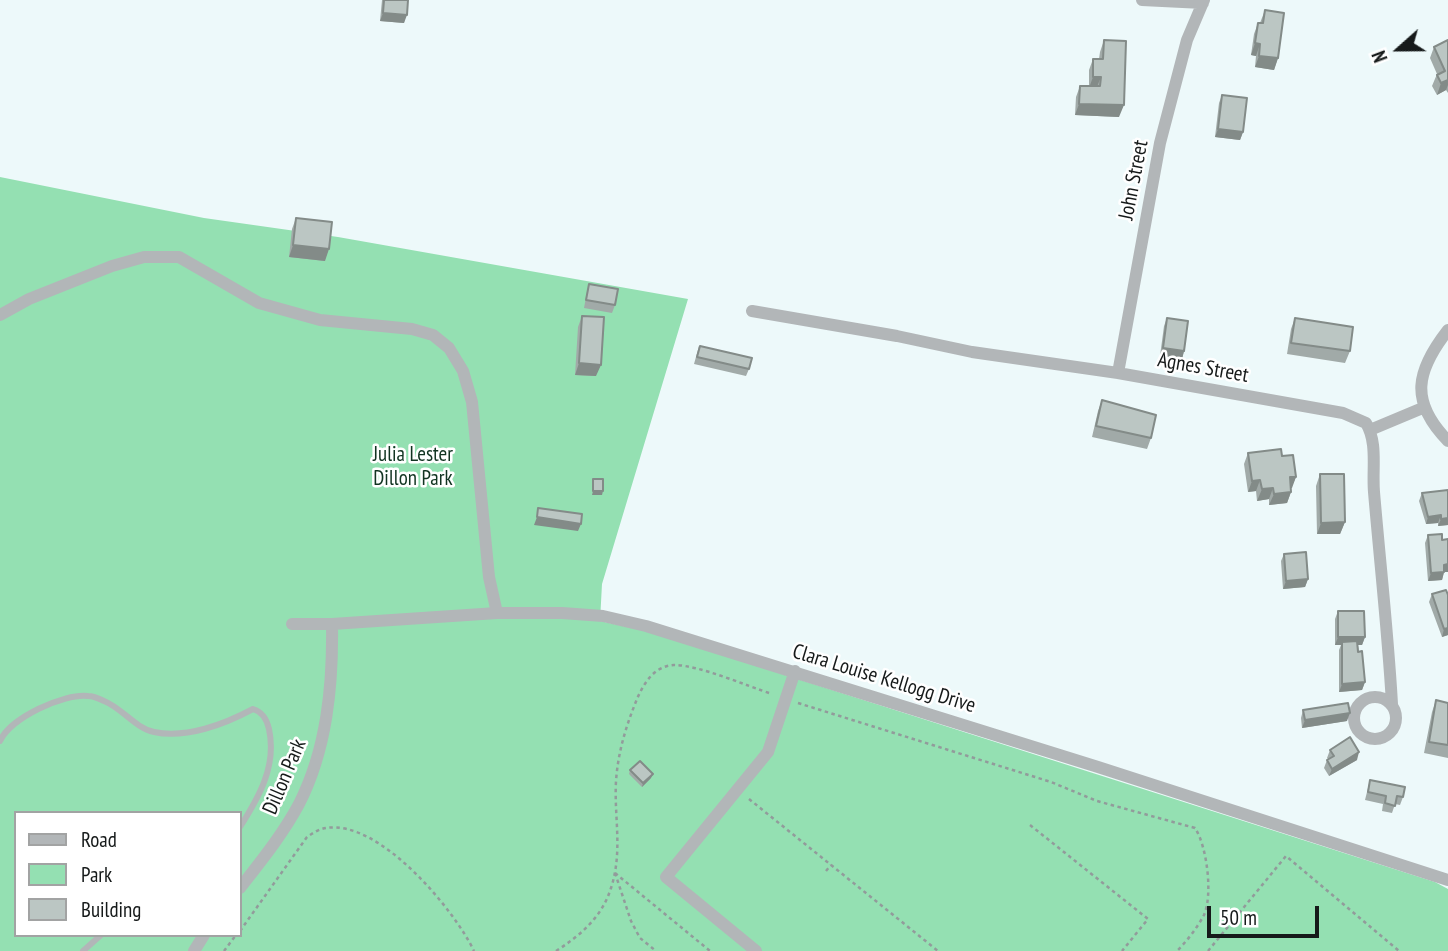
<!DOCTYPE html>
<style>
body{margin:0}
#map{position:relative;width:1448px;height:951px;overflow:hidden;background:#edf9fa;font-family:"PT Sans Narrow",sans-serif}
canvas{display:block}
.legend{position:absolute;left:14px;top:811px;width:228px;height:126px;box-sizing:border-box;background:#fff;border:2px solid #a2a3a3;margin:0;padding:9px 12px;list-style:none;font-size:21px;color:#161a1a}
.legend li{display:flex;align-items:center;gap:14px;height:35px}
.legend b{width:35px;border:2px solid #a2a3a3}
.north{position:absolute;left:1364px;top:14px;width:70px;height:70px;-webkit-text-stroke:5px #fff;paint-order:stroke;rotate:249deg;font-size:19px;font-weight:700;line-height:28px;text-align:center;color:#161a1a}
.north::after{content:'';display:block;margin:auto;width:24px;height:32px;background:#161a1a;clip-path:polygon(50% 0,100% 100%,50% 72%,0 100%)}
.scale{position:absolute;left:1207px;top:906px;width:112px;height:32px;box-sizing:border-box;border:4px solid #161a1a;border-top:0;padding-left:9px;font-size:21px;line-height:24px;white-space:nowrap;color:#161a1a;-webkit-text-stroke:5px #fff;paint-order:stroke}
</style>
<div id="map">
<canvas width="1448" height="951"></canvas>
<ul class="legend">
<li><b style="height:9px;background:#b2b6b8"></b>Road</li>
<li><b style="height:19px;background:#94e0b2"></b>Park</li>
<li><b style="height:19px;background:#bbc6c3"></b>Building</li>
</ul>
<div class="north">N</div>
<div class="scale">50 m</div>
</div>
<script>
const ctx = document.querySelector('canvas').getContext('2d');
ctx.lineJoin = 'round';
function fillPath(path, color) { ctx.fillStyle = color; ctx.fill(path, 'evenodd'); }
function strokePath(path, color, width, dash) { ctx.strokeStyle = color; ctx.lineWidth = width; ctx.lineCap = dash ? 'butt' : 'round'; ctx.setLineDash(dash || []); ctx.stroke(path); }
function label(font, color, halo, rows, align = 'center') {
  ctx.font = font + ' "PT Sans Narrow",sans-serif'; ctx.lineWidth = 5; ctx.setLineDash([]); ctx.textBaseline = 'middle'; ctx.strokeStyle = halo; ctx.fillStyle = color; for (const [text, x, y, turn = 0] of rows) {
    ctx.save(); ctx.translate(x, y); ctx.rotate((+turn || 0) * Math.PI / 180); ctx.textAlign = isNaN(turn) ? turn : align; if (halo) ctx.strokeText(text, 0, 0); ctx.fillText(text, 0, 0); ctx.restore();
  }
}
fillPath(new Path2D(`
 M0 177 204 218 338 237 688 299 602 584 600 621 650 632 1435 882 1448 889V951H0ZM16 813H240V935H16Z`), '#94e0b2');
strokePath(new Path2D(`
 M798 703 1051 782 1097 801 1195 828C1207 846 1213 895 1204 915 1197 928 1187 941 1177 951
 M749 799 938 951
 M1030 825 1148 919 1122 951
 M826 871 831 865
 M615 873 710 951
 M615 873 631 921 640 938 656 951
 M240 931 307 837C313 833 319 829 326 828 379 819 454 909 474 951
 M224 951 236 935
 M556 951C581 935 602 917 611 888 623 851 614 818 616 781 618 752 626 726 637 699 644 683 654 666 674 665 699 665 747 686 772 694
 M1208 951 1286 856 1399 951`), '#929b9b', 2.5, [3.5, 3.5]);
strokePath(new Path2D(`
 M0 741C10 718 64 693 88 696 93 696 100 699 104 701 122 708 135 728 154 732 186 739 225 724 253 709 263 712 267 720 269 729 277 766 259 797 240 827
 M83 951 101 935`), '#b2b6b8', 6);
strokePath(new Path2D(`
 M1142 0 1203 3
 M752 311 897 336 972 352 1118 373 1343 413 1366 423C1378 443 1372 469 1374 492 1380 563 1388 633 1392 704
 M0 315 29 299 112 266 144 257H179L259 303 320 320 412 329 433 335 449 348 463 371 472 402 489 577 497 613
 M1448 330C1416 371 1409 401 1448 441
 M1118 373 1160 143 1187 40 1204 0
 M1370 430 1425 407
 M292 624H332L497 613H562L603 616 646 626 1098 767 1448 880
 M1354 718a21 21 0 1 1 42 0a21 21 0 1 1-42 0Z
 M240 888C261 861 283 834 299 804 327 749 333 685 332 624
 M194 951 204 935
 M756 951 666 877 768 752 795 671`), '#b2b6b8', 12);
fillPath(new Path2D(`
 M382 0H408L404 23 380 21Z
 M1265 10 1278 58 1274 70 1255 67 1256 56 1251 55 1254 34 1258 23H1260Z
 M1104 40 1119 117 1075 115 1076 97 1080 86H1089V70L1093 59H1099L1100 52Z
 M1448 40V93L1446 90 1437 95 1432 86 1437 74 1430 58 1434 47Z
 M1222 95 1243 132 1240 140 1215 137 1219 103Z
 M296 218 325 261 289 257 292 229Z
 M589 284 615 305 612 313 584 308 587 292Z
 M582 316 596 376 575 375 578 327Z
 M1167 318 1184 351 1182 359 1160 356 1164 326Z
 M1295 318 1350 351 1345 363 1287 354 1291 329Z
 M699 346 749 369 746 376 694 364Z
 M1102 400 1151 438 1147 449 1092 437 1098 411Z
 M1248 453 1282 456 1296 477 1291 488V492L1287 503 1269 505V499L1257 501 1256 491 1248 492 1244 464Z
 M1320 474 1345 522 1340 534H1317L1316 486Z
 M1448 490V525L1438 526V523L1426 524 1419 501 1422 493Z
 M1428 535 1444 572 1442 580 1428 581 1425 543Z
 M1284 554 1308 579 1305 587 1283 589 1281 561Z
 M1432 594 1448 635 1442 637 1429 602Z
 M1338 611 1365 637 1362 645H1358L1365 682 1362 690 1339 692V650L1341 645H1335V619Z
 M1436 700 1448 703V758L1424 753 1432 712Z
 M1303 710 1347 721 1302 728 1301 718Z
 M1330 750 1357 760 1329 776 1324 768 1327 760 1328 759 1327 758Z
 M630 770 651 778 642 787 629 774Z
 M1370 780 1403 797 1400 805 1395 804 1392 813 1382 811 1383 804 1365 800Z`), '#a1aaa8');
fillPath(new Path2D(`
 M383 13 407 15 404 23 380 21Z
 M1255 43 1260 44 1256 56 1251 55Z
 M1259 56 1278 58 1274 70 1255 67Z
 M1093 77H1101L1096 89 1089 88Z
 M1448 80V85L1446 90 1437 95 1441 83Z
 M1079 104 1124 105 1119 117 1075 115Z
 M1218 129 1243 132 1240 140 1215 137Z
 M293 245 329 249 325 261 289 257Z
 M1163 348 1184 351 1182 359 1160 356Z
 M579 363 601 365 596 376 575 375Z
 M1290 477H1296L1292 488 1286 489Z
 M1260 480 1256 491 1248 492 1252 481Z
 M1273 488 1269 499 1257 501 1262 489Z
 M593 491H603L602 495H592Z
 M1291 492 1287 503 1269 505 1274 494Z
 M1441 515 1438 523 1426 524 1428 517Z
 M537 517 581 524 578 531 534 525Z
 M1448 518V525L1438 526 1441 519Z
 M1345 522 1340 534H1317L1321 523Z
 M1448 564V572H1441L1444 565Z
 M1444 572 1442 580 1428 581 1431 573Z
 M1308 579 1305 587 1283 589 1286 581Z
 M1448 628V635L1442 637 1444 629Z
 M1338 637H1365L1362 645H1342V642L1341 645H1335Z
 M1365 682 1362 690 1339 692 1342 684Z
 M1350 713 1347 721 1302 728 1305 720Z
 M1359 752 1357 760 1329 776 1332 769Z
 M653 774 651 778 642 787 643 783Z`), '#838b88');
const building = new Path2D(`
 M384 0H408L407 15 383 13Z
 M1265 10 1284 13 1278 58 1259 56 1260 44 1255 43 1258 23H1263Z
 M1104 40 1126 41 1124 105 1079 104 1080 86H1100L1101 77H1093V59H1103Z
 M1448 40V80L1441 83 1437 75 1445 71 1434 47Z
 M1222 95 1247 98 1243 132 1218 129Z
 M296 218 332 222 329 249 293 245Z
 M589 284 618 289 615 305 586 300Z
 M582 316 604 317 601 365 579 363Z
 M1167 318 1188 321 1184 351 1163 348Z
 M1295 318 1353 327 1350 351 1291 343Z
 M700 346 752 358 749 369 697 357Z
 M1102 400 1156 415 1151 438 1096 426Z
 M1281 449 1282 456 1293 455 1296 477H1290L1291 492 1274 494 1273 488 1262 489 1260 480 1252 481 1248 453Z
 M1320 474H1344L1345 522 1321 523Z
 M593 479H603V491H593Z
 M1448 490V518L1441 519V515L1428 517 1422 493Z
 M538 508 582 514 581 524 537 517Z
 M1442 534V540L1448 539V564L1444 565V572L1431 573 1428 535Z
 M1306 552 1308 579 1286 581 1284 554Z
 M1446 590 1448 595V628L1444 629 1432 594Z
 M1338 611H1364L1365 637H1338Z
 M1357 641 1358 652 1362 651 1365 682 1342 684V642Z
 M1436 700 1448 703V745L1429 742Z
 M1348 703 1350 713 1305 720 1303 710Z
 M1350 737 1359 752 1332 769 1327 760 1334 756 1330 750Z
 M640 761 653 774 643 783 630 770Z
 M1370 780 1405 787 1403 797 1397 796 1395 806 1385 803 1386 796 1368 792Z`);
fillPath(building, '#bbc6c3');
strokePath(building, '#838b88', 2);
label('21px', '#161a1a', '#fff', [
 ["John Street",1134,180,-79],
 ["Agnes Street",1203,368,10],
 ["Clara Louise Kellogg Drive",884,679,17],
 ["Dillon Park",285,777,-67]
]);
label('21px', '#113421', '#fff', [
 ["Julia Lester",413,455],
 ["Dillon Park",413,479]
]);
</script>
